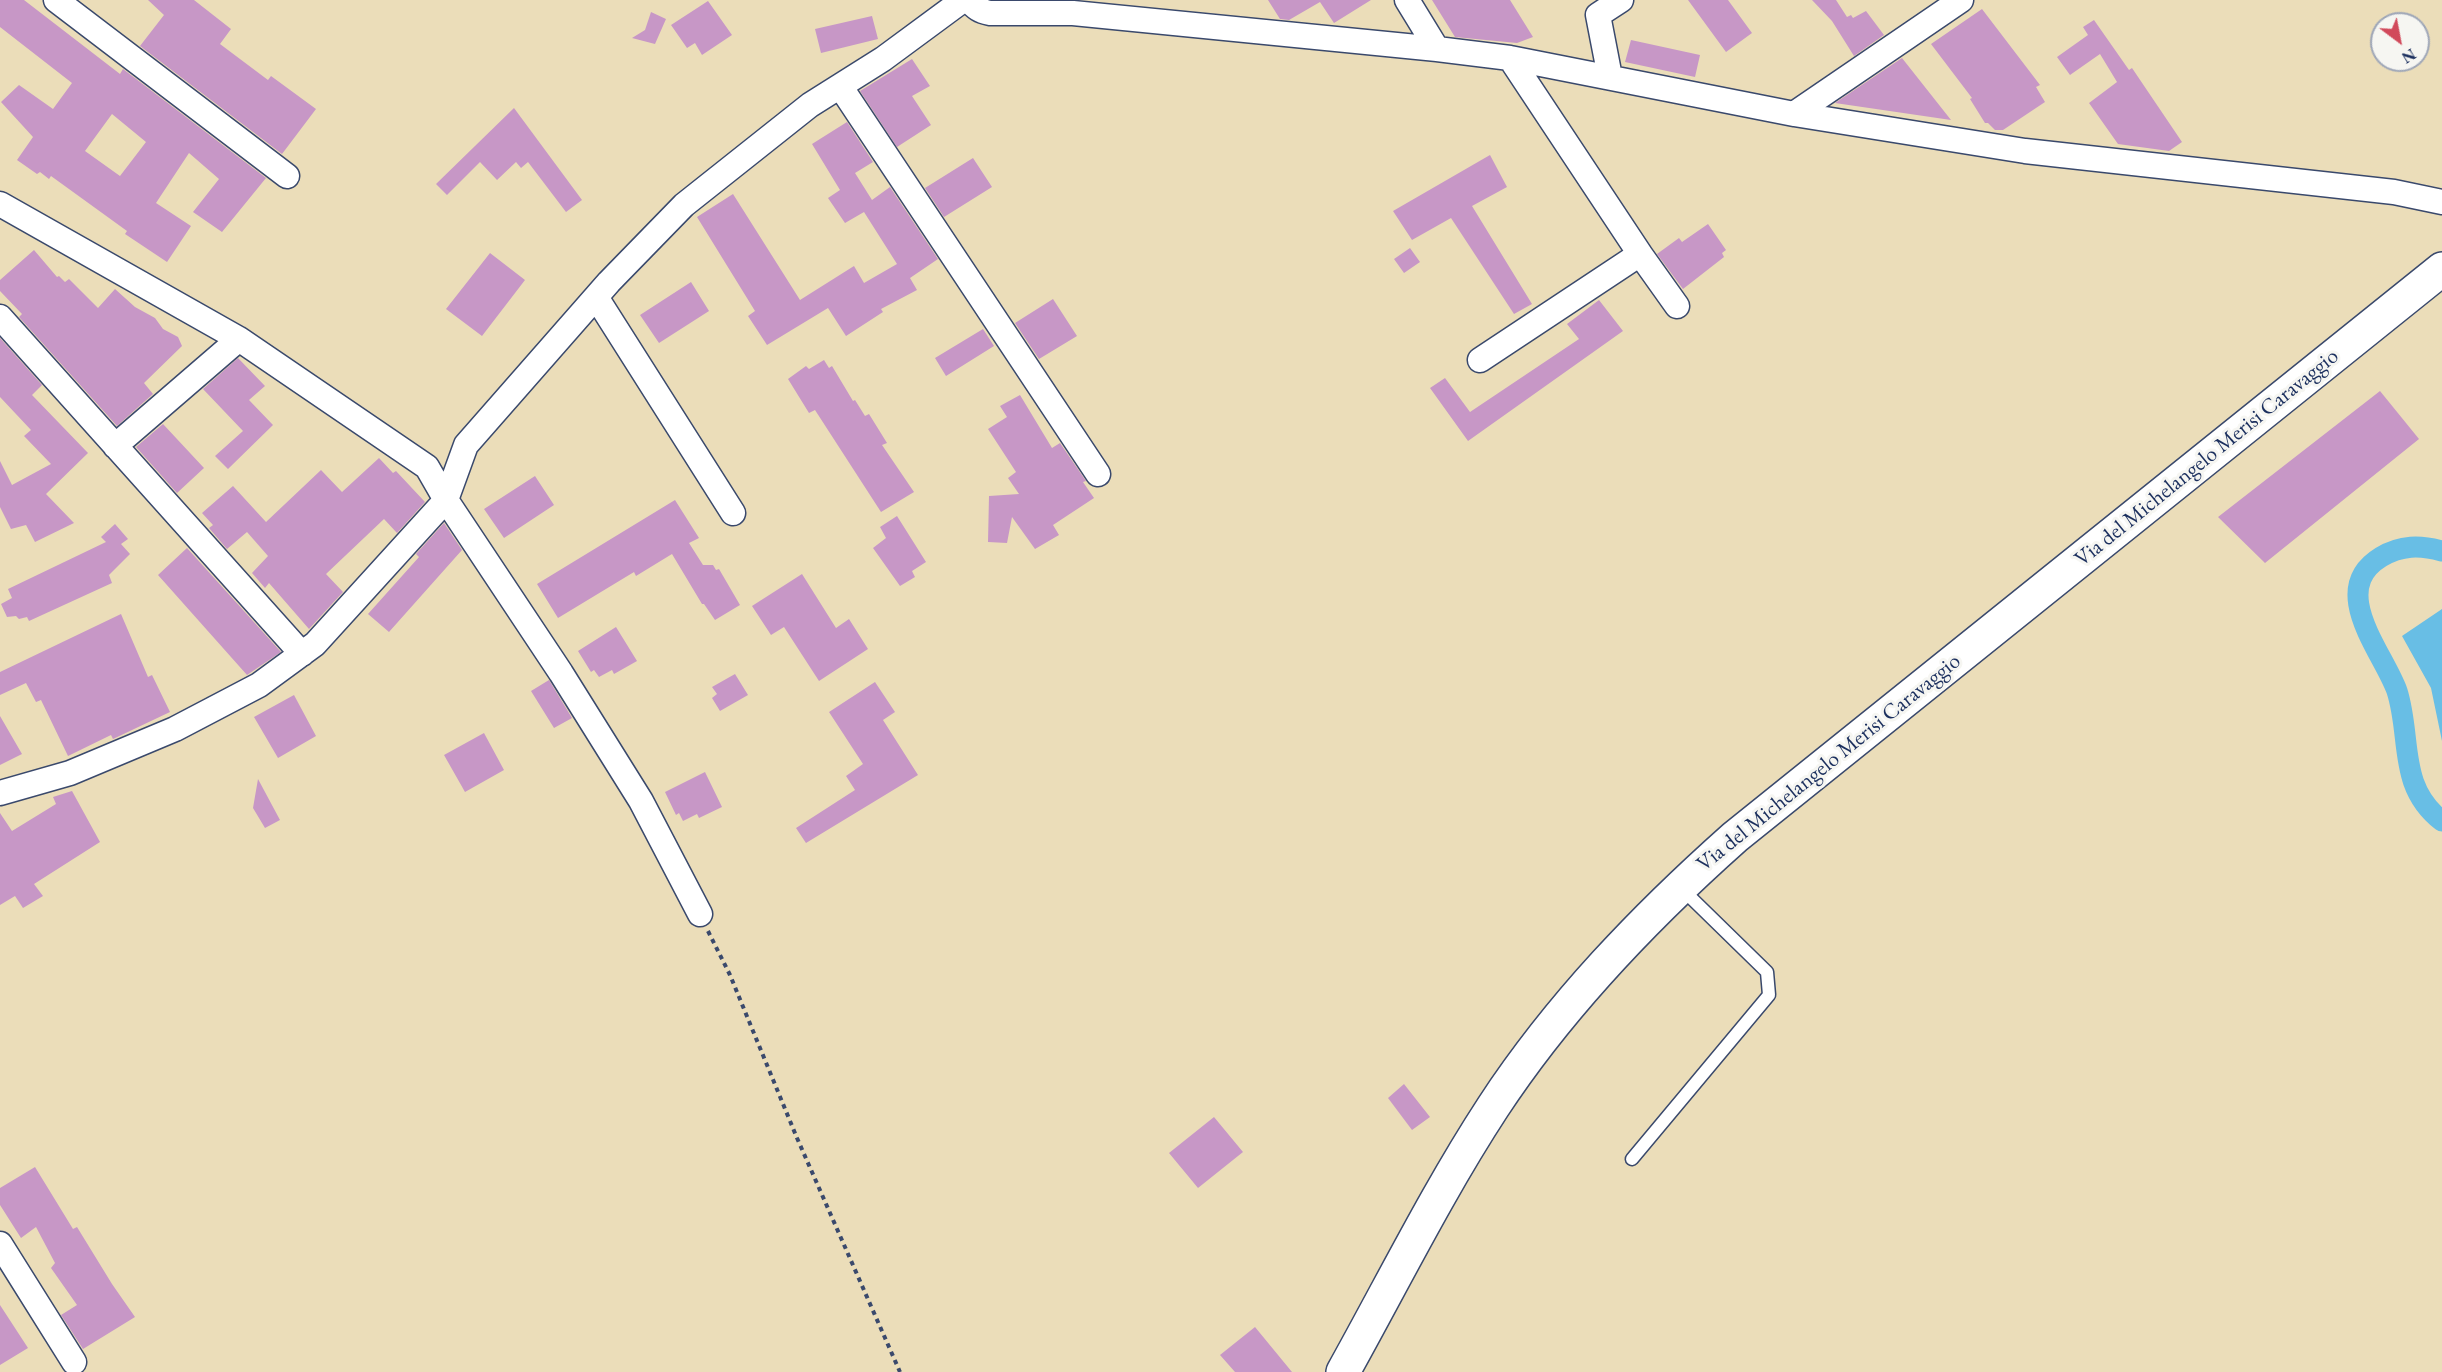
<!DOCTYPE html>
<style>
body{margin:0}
#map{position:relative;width:2442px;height:1372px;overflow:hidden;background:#ebddb9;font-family:"EB Garamond",serif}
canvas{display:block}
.north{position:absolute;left:2370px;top:12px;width:60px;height:60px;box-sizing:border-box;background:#f6f6f2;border:2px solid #9ea6b7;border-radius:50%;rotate:148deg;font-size:16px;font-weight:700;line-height:24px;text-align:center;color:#1b2f5e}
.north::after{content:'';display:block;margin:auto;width:21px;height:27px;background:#d1495b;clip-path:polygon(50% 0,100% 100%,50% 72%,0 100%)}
</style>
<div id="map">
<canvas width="2442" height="1372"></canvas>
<div class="north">N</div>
</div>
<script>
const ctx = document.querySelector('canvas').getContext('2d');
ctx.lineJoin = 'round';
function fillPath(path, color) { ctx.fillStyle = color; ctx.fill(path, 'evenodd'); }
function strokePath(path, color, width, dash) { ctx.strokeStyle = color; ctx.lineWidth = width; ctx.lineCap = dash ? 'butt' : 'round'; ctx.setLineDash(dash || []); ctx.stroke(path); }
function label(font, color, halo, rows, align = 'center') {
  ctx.font = font + ' "EB Garamond",serif'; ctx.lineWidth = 6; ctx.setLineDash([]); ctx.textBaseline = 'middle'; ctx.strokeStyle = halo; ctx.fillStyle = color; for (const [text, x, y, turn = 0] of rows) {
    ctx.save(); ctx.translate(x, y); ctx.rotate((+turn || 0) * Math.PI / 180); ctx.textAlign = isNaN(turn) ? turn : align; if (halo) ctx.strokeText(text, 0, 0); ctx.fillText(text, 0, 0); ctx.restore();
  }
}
fillPath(new Path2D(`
 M2442 609V741L2431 688 2402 636Z`), '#68bee5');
strokePath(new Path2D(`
 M2442 551C2420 545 2401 545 2381 557 2327 590 2383 652 2397 691 2412 738 2397 786 2442 821`), '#68bee5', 21);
fillPath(new Path2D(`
 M0 0H24L120 74 123 69 266 178 222 232 193 212 219 179 189 153 156 203 191 226 167 262 125 234 127 231 51 176 49 179 40 172 37 174 17 160 33 137 1 102 19 85 53 109 72 83 0 27ZM112 114 146 142 120 176 85 151Z
 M148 0H194L231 29 220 44 268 80 271 76 316 109 282 154 140 46 164 15Z
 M1268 0H1371L1334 23 1320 2 1289 20 1280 19Z
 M1432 0H1510L1533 37 1517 43 1455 37Z
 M1688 0H1728L1752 33 1726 52Z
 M1812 0H1836L1847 17 1851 15 1853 18 1866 11 1884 35 1854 56 1832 21Z
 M708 1 732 35 702 55 695 43 687 48 671 25Z
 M1982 9 2040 85 2036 87 2045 102 2003 130H1995L1988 123H1985L1970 99 1972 98 1931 44Z
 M651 12 666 19 655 44 632 38 645 30Z
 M872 16 878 39 821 53 815 29Z
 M2094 20 2129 70 2132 68 2182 142 2169 151 2118 144 2089 103 2117 82 2100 54 2070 75 2057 57 2088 35 2083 27Z
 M1631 40 1700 55 1695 77 1625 62Z
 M1902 58 1951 120 1835 103Z
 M912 59 930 86 912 96 931 125 897 147 860 91Z
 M514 108 582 200 566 212 528 162 521 168 516 162 497 180 480 162 447 195 436 184Z
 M847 122 873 162 855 173 872 200 890 187 938 259 910 278 917 290 881 309 883 312 846 336 828 308 767 345 748 316 755 311 697 217 733 194 800 300 854 266 864 283 897 264 864 212 845 223 828 198 840 190 812 144Z
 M1490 155 1507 187 1472 206 1532 304 1514 314 1451 218 1412 240 1393 211Z
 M973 158 992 187 944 217 925 188Z
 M1708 224 1726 250 1722 253 1724 257 1683 289 1657 254 1679 238 1682 242Z
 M1410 248 1420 262 1404 273 1394 259Z
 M34 250 57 277 59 276 65 282 69 279 98 308 115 289 135 307 155 318 163 329 178 337 182 346 144 383 153 394 117 426 19 317 22 314 0 291V280Z
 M490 253 525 280 482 336 446 309Z
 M691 282 709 311 659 343 640 315Z
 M1053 299 1077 336 1039 359 1015 323Z
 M1599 300 1623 331 1468 441 1430 388 1445 378 1470 412 1579 339 1567 324Z
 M983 329 994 346 946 376 935 358Z
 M0 338 42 385 32 395 88 453 46 494 74 523 35 542 26 525 11 529 0 507V461L12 485 51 464 24 436 31 430 0 397Z
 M238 358 265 386 249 400 273 425 228 469 215 456 243 431 203 389Z
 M824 360 829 368 832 366 853 401 855 400 865 416 869 414 887 443 882 445 914 492 881 512 815 410 809 413 788 379 806 366 809 369Z
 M2380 391 2419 439 2265 563 2218 517Z
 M1020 395 1052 448 1060 443 1086 481 1083 482 1094 498 1053 525 1059 535 1035 549 1012 517 1007 543 988 542 989 496 1019 494 1008 478 1016 472 988 429 1007 417 1000 406Z
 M163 424 204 468 177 493 136 447Z
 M379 458 393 473 396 471 425 502 397 533 384 519 326 574 343 592 309 629 269 583 265 588 252 573 268 556 247 532 227 549 209 528 213 525 202 513 233 486 266 522 321 470 342 492Z
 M535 476 554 505 504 538 484 509Z
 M675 500 699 538 689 543 703 565H713L716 570 719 569 740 605 715 620 704 604H702L672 554 636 576 634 572 558 618 537 584Z
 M897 516 926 562 912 571 915 577 900 586 873 548 886 538 880 527Z
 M444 523 462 550 389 632 368 614 419 557 416 554Z
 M115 524 128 539 121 544 130 554 109 575 112 583 29 621 27 617 19 619 16 616 7 617 1 604 12 598 8 589 106 542 101 537Z
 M187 548 281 652 247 675 158 575Z
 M802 574 836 628 849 619 868 649 819 681 784 627 771 635 752 606Z
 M121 614 148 677 152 675 170 712 113 739 111 735 68 756 41 700 36 702 26 683 0 695V672Z
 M616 627 637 661 614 674 612 670 599 677 594 670 591 672 578 651Z
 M735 674 748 695 720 711 712 698 717 694 712 687Z
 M549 680 572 718 554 728 531 691Z
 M875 682 895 712 883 720 918 775 806 843 796 828 855 790 846 776 863 764 829 712Z
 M294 695 316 736 278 758 254 717Z
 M0 716 22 754 0 765Z
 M484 733 504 770 465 792 444 755Z
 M705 772 722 807 699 818 697 814 683 821 679 813 676 815 665 792Z
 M258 779 280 820 265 828 253 808Z
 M72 791 100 842 34 884 43 896 23 908 15 896 0 905V813L12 831 56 804 53 797Z
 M1404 1084 1430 1117 1412 1130 1388 1098Z
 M1214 1117 1243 1152 1198 1188 1169 1153Z
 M35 1167 73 1229 77 1227 112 1284 135 1317 83 1349 61 1315 77 1305 51 1268 55 1263 36 1227 21 1238 0 1205V1188Z
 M0 1305 28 1348 0 1365Z
 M1255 1327 1292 1372H1235L1220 1355Z`), '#c797c6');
const lane = new Path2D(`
 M1632 1159 1769 995 1767 972 1682 889`);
const street = new Path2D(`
 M56 0 287 176
 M969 0C975 8 980 11 990 13H1073L1437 49 1510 58 1794 114 2025 151 2394 192 2442 202
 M1407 0 1437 49
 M1510 58 1640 254 1677 306
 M1610 77 1598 15 1621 0
 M840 86 1098 474
 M1794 114 1961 0
 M0 204 239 339 427 467 446 500 561 673 641 801 700 914
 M596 297 733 513
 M0 317 302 654
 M1480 360 1640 254
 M115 446 239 339
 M0 793 70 773 175 729 259 685 315 644 446 500 466 445 609 282 684 205 810 105 883 59 963 0
 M0 1244 74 1362`);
const secondary = new Path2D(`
 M1343 1372C1392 1284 1438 1191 1493 1107 1560 1005 1645 917 1735 837L2442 269`);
strokePath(lane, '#3a496c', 15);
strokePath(street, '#3a496c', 27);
strokePath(secondary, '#3a496c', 36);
strokePath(new Path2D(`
 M708 931 730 975 797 1138 900 1372`), '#3a496c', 4, [4.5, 4.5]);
strokePath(lane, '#fff', 12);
strokePath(street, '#fff', 24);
strokePath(secondary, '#fff', 33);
label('22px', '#1b2f5e', '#f6f6f2', [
 ["Via del Michelangelo Merisi Caravaggio",2207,458,-39],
 ["Via del Michelangelo Merisi Caravaggio",1829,763,-39]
]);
</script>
